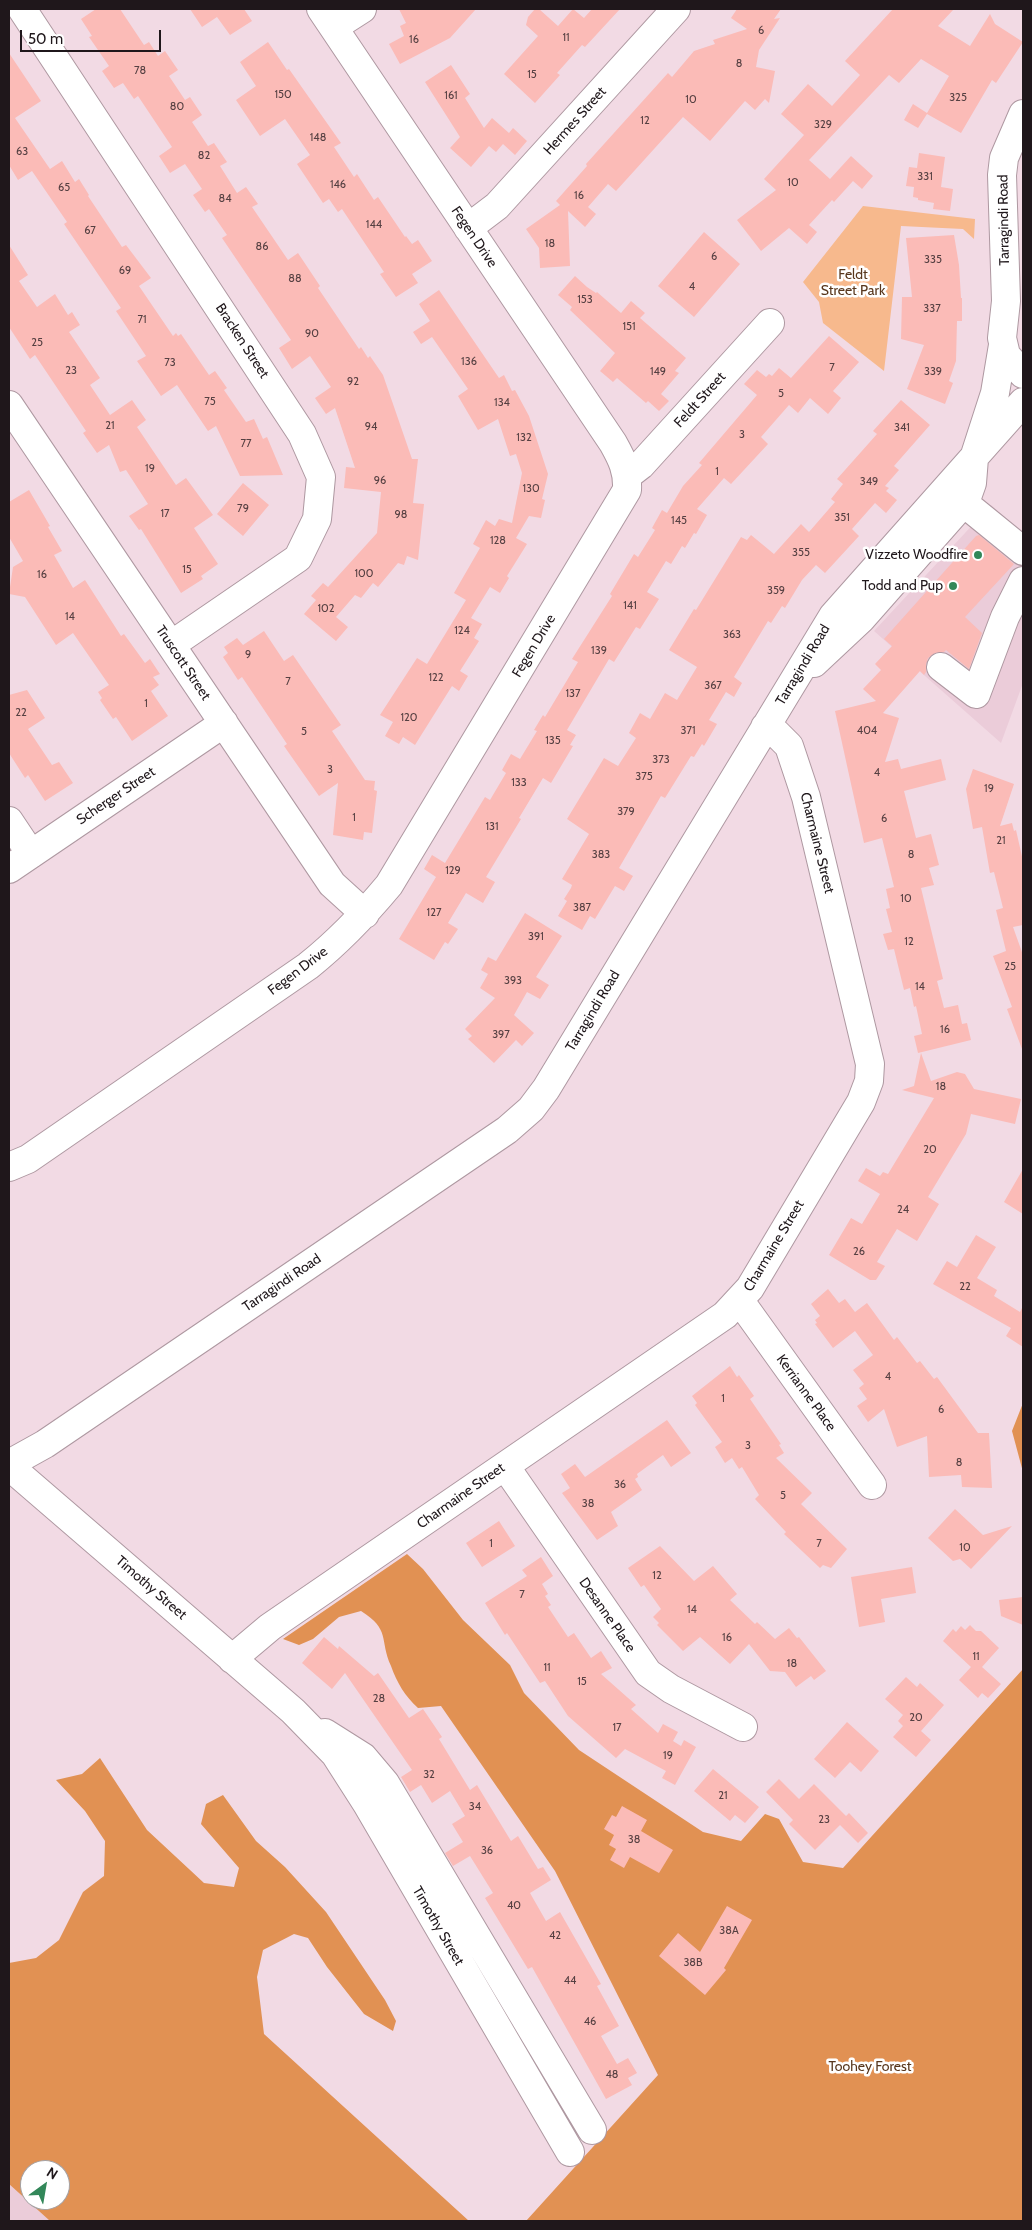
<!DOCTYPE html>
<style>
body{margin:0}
#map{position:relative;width:1032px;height:2230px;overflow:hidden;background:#f2dae4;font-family:Cabin,sans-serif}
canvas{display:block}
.frame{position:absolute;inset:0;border:10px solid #1f171b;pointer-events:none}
.north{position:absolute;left:20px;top:2160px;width:50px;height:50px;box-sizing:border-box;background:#fff;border:1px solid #a5a2a4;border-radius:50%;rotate:32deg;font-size:14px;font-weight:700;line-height:20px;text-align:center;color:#1f171b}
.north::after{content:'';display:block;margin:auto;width:18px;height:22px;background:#328759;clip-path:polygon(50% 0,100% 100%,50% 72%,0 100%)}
.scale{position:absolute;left:20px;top:30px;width:141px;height:22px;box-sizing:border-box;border:2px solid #1f171b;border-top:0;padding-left:6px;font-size:15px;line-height:18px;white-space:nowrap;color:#1f171b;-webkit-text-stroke:4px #fff;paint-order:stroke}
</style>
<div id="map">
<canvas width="1032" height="2230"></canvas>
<div class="frame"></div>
<div class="north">N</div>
<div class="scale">50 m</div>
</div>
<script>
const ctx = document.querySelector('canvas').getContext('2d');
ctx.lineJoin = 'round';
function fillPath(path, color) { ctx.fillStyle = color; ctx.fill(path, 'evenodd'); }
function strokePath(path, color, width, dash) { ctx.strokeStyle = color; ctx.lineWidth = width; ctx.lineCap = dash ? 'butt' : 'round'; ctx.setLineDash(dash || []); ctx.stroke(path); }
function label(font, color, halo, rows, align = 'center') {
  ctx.font = font + ' Cabin,sans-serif'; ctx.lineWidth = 5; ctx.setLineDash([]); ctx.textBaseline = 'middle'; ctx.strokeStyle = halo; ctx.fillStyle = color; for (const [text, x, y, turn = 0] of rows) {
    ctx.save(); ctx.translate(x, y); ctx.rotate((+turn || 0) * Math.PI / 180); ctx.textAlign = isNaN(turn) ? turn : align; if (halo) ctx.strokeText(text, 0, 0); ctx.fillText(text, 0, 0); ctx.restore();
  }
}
fillPath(new Path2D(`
 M991 505 1023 533V683L1001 743 874 631Z
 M9 2184 50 2221H9Z`), '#ebccd9');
fillPath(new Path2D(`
 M863 206 975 219 974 239 963 229 901 226 884 371 823 323 819 302 803 282Z`), '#f7b98d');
fillPath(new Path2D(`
 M1023 1403V1472L1012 1431Z
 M407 1554 423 1569 463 1620 510 1665 524 1693 579 1750 703 1832 741 1841 765 1814 779 1819 803 1862 843 1868 1023 1669V2221H526L658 2075 555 1871 441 1706 418 1708C405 1696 397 1683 391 1666 379 1639 391 1630 361 1611L339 1617 313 1639 299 1645 283 1639Z
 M100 1758 147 1830 204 1883 234 1887 239 1868 201 1824 206 1804 223 1795 256 1841 285 1867 326 1912 385 2000 396 2021 393 2031 364 2014 327 1967 308 1938 294 1934 263 1950 257 1977 264 2034 469 2221H50L9 2184V1963L36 1958 59 1940 83 1892 104 1876 105 1841 85 1811 56 1780 82 1774ZM30 2170H60V2200H30Z`), '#e19153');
fillPath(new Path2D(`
 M96 9H120L144 45 149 42 158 56 165 51 178 70 169 76 185 100 190 97 202 115 192 122 208 146 214 143 227 162 220 166 237 193 246 187 258 204 252 207 288 260 298 253 320 286 318 288 359 349 361 347 368 358 370 356 383 375 412 459H418L413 503 424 504 418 560 407 556 404 565 398 563 378 587 373 583 361 598 355 595 336 617 348 627 336 641 304 614 316 600 311 596 323 583 328 587 377 533 381 492 344 488 346 467 355 468 335 408 326 414 315 398 331 387 310 356 292 369 279 348 291 340 222 238 227 235 209 209 205 212 193 195 202 189 185 164 170 173 159 156 172 147 138 96 134 99 123 83 114 88 102 71 109 66 89 37 92 36 81 19Z
 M190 9H244L252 21 230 35 217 17 202 27Z
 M399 9H476L450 38 400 64 389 44 404 36 400 26 406 23Z
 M535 9H539L558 26 573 9 584 18 592 9H620L585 47 582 45 557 73 560 75 535 103 504 74 538 36 526 25 528 17Z
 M737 9H781L774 19 780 18 759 50 756 67 775 71 769 103 765 99 755 110 745 101 710 141 683 117 616 191 608 184 588 207 596 214 585 227 568 211 570 266 540 268 539 248 526 229 560 205 556 201 587 166 586 164 668 73 672 77 694 51 715 44 713 40 747 29 731 18Z
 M893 9H954L938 26 970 46 990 14 995 24 1023 42 996 83 992 80 961 133 927 114 918 128 904 120 913 104 927 113 949 76 921 59 899 83 889 75 809 160 830 179 851 156 873 176 862 189 853 181 834 202 832 200 809 225 817 232 807 244 789 228 761 251 737 220 776 190 764 179 804 135 781 114 808 84 832 106 860 75 845 61Z
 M268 42 287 70 289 69 341 143 334 147 354 177 357 174 374 200 378 197 405 237 406 236 412 244 418 240 432 261 412 274 418 283 396 297 380 274 384 272 342 209 338 212 329 199 323 203 297 164 310 155 285 119 260 136 236 100 256 86 240 62Z
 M9 53 41 101 15 118 50 169 62 161 75 182 79 179 89 195 88 196 122 247 126 245 151 278 139 286 173 336 176 333 178 336 181 334 209 375 215 371 227 388 224 390 246 422 254 419 263 439 267 437 283 475 240 476 216 426 208 431 177 385 161 396 137 361 146 356 116 311 121 308 64 224 67 222 32 171 18 180 9 165Z
 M451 65 470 94 465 98 484 128 492 118 509 133 513 128 527 141 515 155 503 144 496 152 489 146 471 167 450 148 460 137 425 82Z
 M919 153 945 157 941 187 953 189 950 211 933 209 934 203 918 200V198L913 197 914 187 906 186 909 167 917 168Z
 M704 232 740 264 694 317 658 286Z
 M954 235 959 265 961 298H962V321H957L956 361 949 381 953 383 945 404 907 389 924 345 901 339 902 297H912L906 238Z
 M9 245 28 275 19 281 37 307 55 294 68 315 72 312 80 325 69 332 100 378 90 385 110 415 132 400 146 420 137 427 176 485 186 478 213 515 194 528 218 564 201 576 203 579 181 593 141 529 139 530 129 516 148 504 126 470 120 472 109 445 97 453 83 433 86 431 35 355 30 359 9 327Z
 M575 276 587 287 596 293 597 292 621 313 631 301 645 313 640 318 686 358 675 371 679 373 661 394 669 401 659 411 648 401 646 403 617 378 613 382 600 371 615 353 570 310 572 307 558 295Z
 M439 290 499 378 504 375 512 391 515 390 529 416 548 474 542 499 545 500 541 518 529 516 516 538 527 544 507 576 509 578 500 593 490 587 471 618 482 624 474 638 479 641 460 671 468 676 459 691 452 686 415 745 403 737 399 744 385 736 393 722 380 715 417 658 427 664 466 600 454 593 480 548 473 544 486 520 495 526 499 519 512 523 522 473 516 454 510 456 498 419 478 430 458 396 468 389 432 337 421 344 413 332 430 321 419 304Z
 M829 336 859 362 833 391 841 398 828 414 810 398 798 413 789 405 761 437 768 444 731 484 724 478 697 509 707 515 696 534 694 533 685 548 682 546 671 564 666 561 647 592 659 599 640 629 636 627 614 662 609 659 567 730 576 735 570 745 573 746 551 783 543 778 519 818 521 819 486 877 495 882 483 903 466 893 448 923 458 929 448 944 445 942 434 960 399 939 436 877 424 869 432 855 445 863 485 797 490 800 506 773 502 770 511 754 520 759 537 731 534 730 543 715 545 717 578 662 572 659 612 596 610 594 634 554 638 557 655 530 652 528 662 510 667 513 683 486 702 465 699 463 757 395 744 384 757 370 766 377 769 374 772 376 779 368 791 378Z
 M901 400 930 425 894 466 899 470 885 486 889 488 886 491 897 500 886 513 875 503 852 529 859 536 848 548 825 573 816 565 802 580 785 608 782 606 771 623 768 621 734 677 742 683 734 697 726 692 709 720 717 724 704 746 702 744 694 757 691 756 665 798 661 796 619 868 633 876 624 891 615 886 595 919 590 916 582 930 558 916 567 901 564 899 571 888 572 885 562 879 589 834 567 819 604 758 618 766 636 738 629 733 640 713 650 719 665 693 677 700 697 667 669 650 694 609 696 610 741 537 747 540 751 535 774 554 801 524 809 532 835 502 831 499 843 484 837 479 877 434 873 431Z
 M243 483 269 505 243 536 217 514Z
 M29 490 50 526 48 527 62 551 54 555 73 588 85 580 121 636 124 634 145 663 150 659 160 674 153 677 159 685 151 691 168 716 132 741 116 717 113 719 100 700 102 698 98 692 109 685 73 633 56 645 25 597 9 594 13 567 23 561 9 537V502Z
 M979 535 1014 564 965 617 982 633 969 669 946 650 944 652 935 653 928 658 926 664V672L924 675 920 671 883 713 899 718 885 762 898 759 901 769 941 759 946 780 904 791 916 838 931 834 939 865 929 868 934 885 921 888 943 979 937 981 944 1008 958 1005 962 1024 967 1023 971 1040 918 1053 914 1036 922 1034 916 1006 914 1007 910 988 904 990 894 949 888 950 883 934 892 932 886 909 890 908 886 889 894 887 882 838 864 843 835 711 876 701 863 689 881 670 875 664 892 646 884 639 976 536Z
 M264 631 284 661 293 655 341 725 332 731 365 780 375 781 374 790 377 791 372 833 364 832 363 840 333 835 338 783 319 796 284 746 287 744 242 677 238 680 223 657 228 653 224 647 237 638 243 645Z
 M27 690 45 718 28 729 52 765 59 762 73 783 45 801 28 775 25 778 9 753V695Z
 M973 769 1014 784 1000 826 1012 823 1014 831 1016 830 1023 861V925L1013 927 1023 955 1022 1049 1007 1009 1012 1007 993 956 1006 951 996 910 1003 908 994 872 990 873 982 827 973 829 966 789Z
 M525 913 562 936 536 977 549 985 540 999 527 992 514 1015 534 1033 522 1046 516 1040 494 1063 468 1039 472 1036 465 1029 495 998 480 988 488 974 481 970 488 957 496 961Z
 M921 1053 931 1081 957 1072 965 1074 974 1089 1021 1099 1015 1124 971 1114 966 1134 928 1197 939 1204 917 1241 897 1229 877 1262 885 1266 876 1280H870L829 1255 851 1218 862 1224 880 1194 858 1181 866 1168 880 1176 883 1172 888 1174 934 1098 902 1090 914 1086Z
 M1023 1169V1214L1004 1202Z
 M976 1235 996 1247 977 1278 997 1290 994 1296 1020 1312 1023 1306V1347L1006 1336 1011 1328 933 1284 947 1261 957 1267Z
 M828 1289 839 1303 845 1299 855 1312 867 1303 894 1340 897 1337 917 1363 920 1361 934 1379 937 1377 978 1433H989L992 1488 962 1487 961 1475 929 1477 927 1436 897 1447 884 1409 868 1422 857 1406 867 1399 859 1388 864 1384 853 1370 873 1355 855 1331 833 1348 815 1324 817 1323 815 1320 820 1316 811 1304Z
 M730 1366 737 1377 739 1375 754 1396 750 1399 781 1444 779 1445 784 1453 776 1458 812 1493 801 1504 847 1549 831 1568 823 1565 820 1568 784 1534 786 1532 755 1499 759 1495 742 1467 739 1469 732 1458 725 1463 715 1447 722 1442 695 1405 697 1403 692 1396Z
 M667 1420 691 1453 671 1467 663 1455 637 1474 638 1477 635 1479 642 1490 611 1512 618 1526 597 1540 562 1493 570 1488 561 1474 575 1464 585 1477Z
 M955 1509 983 1535 1012 1526 971 1569 960 1559 953 1561 928 1538Z
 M499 1521 515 1546 482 1567 466 1543Z
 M660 1546 694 1581 713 1566 737 1594 730 1600 755 1624 757 1622 775 1639 789 1628 797 1638 799 1637 826 1671 814 1680 811 1676 796 1687 785 1672 770 1671 749 1644 730 1664 700 1637 683 1651 657 1625 659 1623 653 1617 661 1609 644 1585 641 1587 628 1568Z
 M541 1557 553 1576 542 1584 548 1594 545 1596 551 1605 548 1607 568 1637 574 1633 591 1658 601 1651 612 1668 601 1674 636 1705 631 1709 658 1733 663 1724 678 1732 673 1741 681 1746 684 1740 696 1747 675 1785 662 1778 666 1771 625 1749 616 1758 568 1716 545 1681 540 1683 507 1633 505 1635 485 1603 527 1576 522 1570Z
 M912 1567 916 1593 881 1599 885 1622 859 1627 851 1577Z
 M1023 1597V1625L1001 1616 999 1600Z
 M970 1625 976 1631H981L999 1648 982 1667 1001 1684 988 1698 982 1693 978 1698 959 1680 971 1667 943 1641 953 1629 956 1632 961 1626 965 1630Z
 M324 1637 338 1649 339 1646 374 1676 378 1673 409 1718 423 1709 442 1737 439 1739 470 1790 477 1785 511 1841 518 1836 538 1869 543 1867 551 1880 530 1893 546 1921 560 1912 601 1984 597 1986 619 2026 601 2036 617 2064 628 2058 637 2073 628 2078 632 2085 606 2099 532 1967 528 1969 485 1898 493 1893 470 1856 453 1866 445 1853 463 1842 452 1824 465 1816 450 1791 432 1803 421 1785 410 1792 401 1777 412 1770 345 1673 332 1689 302 1663Z
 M906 1677 917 1687 920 1683 944 1705 921 1731 931 1740 916 1757 893 1737 903 1726 898 1721 903 1715 885 1699Z
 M847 1722 879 1751 861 1772 850 1762 835 1778 814 1759Z
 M713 1769 759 1807 745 1823 735 1815 730 1821 694 1791Z
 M779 1779 799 1799 814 1784 846 1816 849 1813 868 1833 858 1843 840 1825 815 1850 789 1824 793 1820 766 1792Z
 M622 1806 647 1820 641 1831 673 1850 659 1873 630 1857 624 1868 610 1860 616 1849 609 1845 614 1835 604 1829 612 1815 616 1817Z
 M727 1906 752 1920 724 1968 726 1970 705 1995 659 1956 678 1933 700 1952Z`), '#fbbbb7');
const minor = new Path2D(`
 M22 9 302 434 321 477 317 519 298 558 171 645
 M334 27 362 9
 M1023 114 1004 158 1002 175 1006 301 1002 338 1006 355 1023 374
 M468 228 497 206 676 9
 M9 405 332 884 365 914
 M628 475 641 465 770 323
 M964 503 1023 551
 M814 663 861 619 966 500 972 483 974 458 995 393 1003 345
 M941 667 976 694 1005 617 1023 581
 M9 821 31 854
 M9 869 224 723
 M9 1167 28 1159 308 966C338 942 364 915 389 885L627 490C628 471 622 459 613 443L321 9
 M740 1301 872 1485
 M9 1464 45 1444 507 1130 531 1109 546 1089 833 616 1023 402
 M9 1466 293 1711 335 1754 367 1804 570 2152
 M505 1466 648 1673 671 1689 743 1727
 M232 1659 270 1627 725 1315 750 1288 861 1102 869 1081 870 1064 806 797 789 746 776 733 765 727
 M325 1733 363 1757 385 1783 592 2130`);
strokePath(minor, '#ae98a1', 30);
strokePath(minor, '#fff', 28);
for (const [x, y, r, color] of [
 [978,555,5,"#328759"],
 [953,586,5,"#328759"]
]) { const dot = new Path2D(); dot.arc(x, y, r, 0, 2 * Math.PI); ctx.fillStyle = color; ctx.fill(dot); strokePath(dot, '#fff', 2); }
label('11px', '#564042', null, [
 ["6",761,31],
 ["11",566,38],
 ["16",414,40],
 ["8",739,64],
 ["78",140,71],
 ["15",532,75],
 ["150",283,95],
 ["161",451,96],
 ["325",958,98],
 ["10",691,100],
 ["80",177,107],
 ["12",645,121],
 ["329",823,125],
 ["148",318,138],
 ["63",22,152],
 ["82",204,156],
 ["331",925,177],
 ["10",793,183],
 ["146",338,185],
 ["65",64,188],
 ["16",579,196],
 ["84",225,199],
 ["144",374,225],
 ["67",90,231],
 ["18",550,244],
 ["86",262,247],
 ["6",714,257],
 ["335",933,260],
 ["69",125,271],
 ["88",295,279],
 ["4",692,287],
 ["153",585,300],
 ["337",932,309],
 ["71",142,320],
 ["151",629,327],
 ["90",312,334],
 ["25",37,343],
 ["136",469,362],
 ["73",170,363],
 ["7",832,368],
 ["23",71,371],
 ["149",658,372],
 ["339",933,372],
 ["92",353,382],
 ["5",781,394],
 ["75",210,402],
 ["134",502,403],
 ["21",110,426],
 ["94",371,427],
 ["341",902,428],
 ["3",742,435],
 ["132",524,438],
 ["77",246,444],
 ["19",150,469],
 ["1",717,472],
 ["96",380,481],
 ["349",869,482],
 ["130",531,489],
 ["79",243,509],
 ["17",165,514],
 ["98",401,515],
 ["351",842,518],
 ["145",679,521],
 ["128",498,541],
 ["355",801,553],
 ["15",187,570],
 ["100",364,574],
 ["16",42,575],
 ["359",776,591],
 ["141",630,606],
 ["102",326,609],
 ["14",70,617],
 ["124",462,631],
 ["363",732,635],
 ["139",599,651],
 ["9",248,655],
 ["122",436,678],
 ["7",288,682],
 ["367",713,686],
 ["137",573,694],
 ["1",146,704],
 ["22",21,713],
 ["120",409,718],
 ["371",688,731],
 ["404",867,731],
 ["5",304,732],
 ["135",553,741],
 ["373",661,760],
 ["3",330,770],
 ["4",877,773],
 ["375",644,777],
 ["133",519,783],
 ["19",989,789],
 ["379",626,812],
 ["1",354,818],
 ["6",884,819],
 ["131",492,827],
 ["21",1001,841],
 ["383",601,855],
 ["8",911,855],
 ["129",453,871],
 ["10",906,899],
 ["387",582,908],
 ["127",434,913],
 ["391",536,937],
 ["12",909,942],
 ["25",1010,967],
 ["393",513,981],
 ["14",920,987],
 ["16",945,1030],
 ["397",501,1035],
 ["18",941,1087],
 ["20",930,1150],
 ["24",903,1210],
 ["26",859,1252],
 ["22",965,1287],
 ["4",888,1377],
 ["1",723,1399],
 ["6",941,1410],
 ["3",748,1446],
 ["8",959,1463],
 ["36",620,1485],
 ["5",783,1496],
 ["38",588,1504],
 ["1",491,1544],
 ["7",819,1544],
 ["10",965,1548],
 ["12",657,1576],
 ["7",522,1595],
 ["14",692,1610],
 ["16",727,1638],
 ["11",976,1657],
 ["18",792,1664],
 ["11",547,1668],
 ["15",582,1682],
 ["28",379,1699],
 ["20",916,1718],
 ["17",617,1728],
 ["19",668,1756],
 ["32",429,1775],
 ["21",723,1796],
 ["34",475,1807],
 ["23",824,1820],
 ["38",634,1840],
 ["36",487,1851],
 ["40",514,1906],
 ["38A",729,1931],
 ["42",555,1936],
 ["38B",693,1963],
 ["44",570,1981],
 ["46",590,2022],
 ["48",612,2075]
]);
label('14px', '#1f171b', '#fff', [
 ["Hermes Street",575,121,-48],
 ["Tarragindi Road",1004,220,-91],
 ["Fegen Drive",474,237,56],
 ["Bracken Street",242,341,57],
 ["Feldt Street",700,400,-48],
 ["Fegen Drive",534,646,-59],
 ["Truscott Street",183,663,56],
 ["Tarragindi Road",803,665,-59],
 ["Scherger Street",116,796,-34],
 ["Charmaine Street",817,843,76],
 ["Fegen Drive",298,971,-37],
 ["Tarragindi Road",593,1011,-59],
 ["Charmaine Street",774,1246,-59],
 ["Tarragindi Road",282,1283,-34],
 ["Kerrianne Place",806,1393,54],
 ["Charmaine Street",461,1496,-35],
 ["Timothy Street",151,1588,41],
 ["Desanne Place",607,1615,55],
 ["Timothy Street",438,1926,60]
]);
label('14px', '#58371d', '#fff', [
 ["Feldt",853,275],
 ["Street Park",853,291],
 ["Toohey Forest",870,2067]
]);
label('14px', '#1f171b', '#fff', [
 ["Vizzeto Woodfire",968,555],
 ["Todd and Pup",943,586]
], 'right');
</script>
